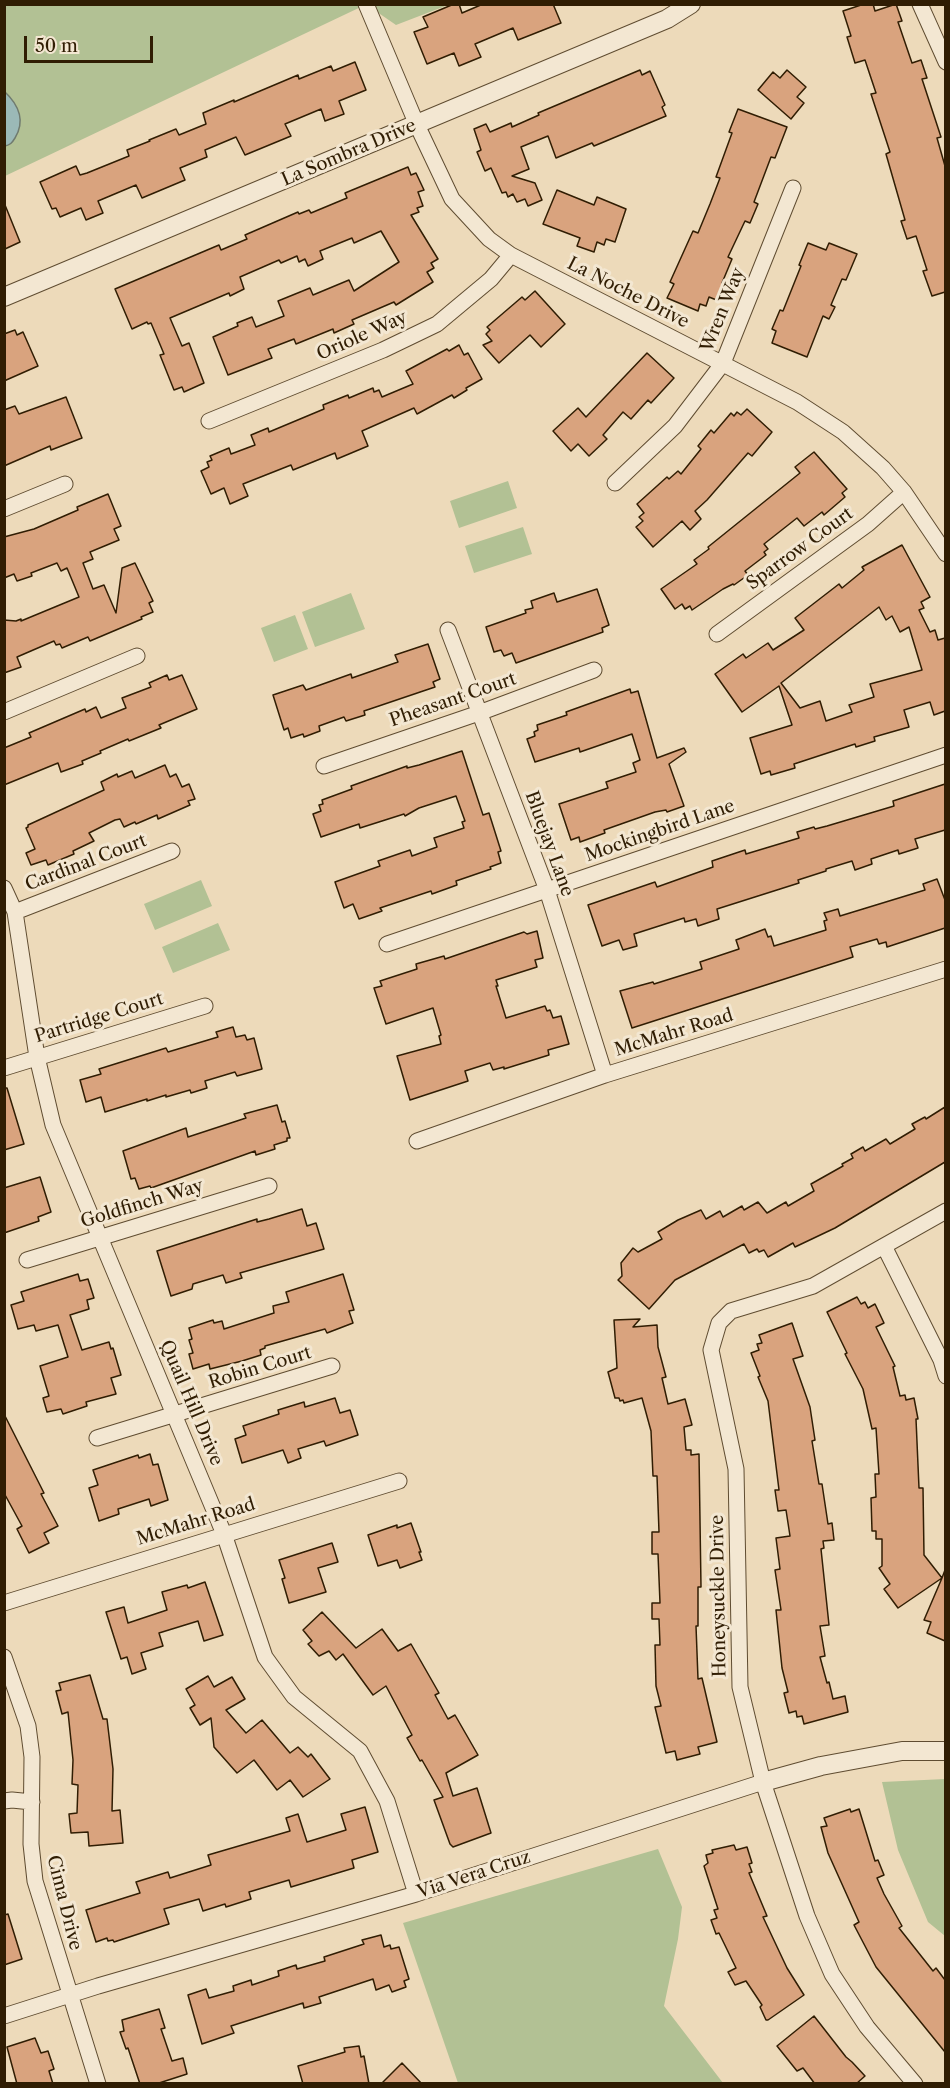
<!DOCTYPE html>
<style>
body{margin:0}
#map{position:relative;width:950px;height:2088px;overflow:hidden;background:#eddaba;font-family:"Libre Caslon Text",serif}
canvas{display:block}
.frame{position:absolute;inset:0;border:6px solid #301d03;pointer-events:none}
.scale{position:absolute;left:24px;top:36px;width:129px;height:27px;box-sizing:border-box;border:3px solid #301d03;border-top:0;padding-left:8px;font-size:18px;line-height:21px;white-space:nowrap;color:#301d03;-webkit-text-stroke:4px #f3e7d2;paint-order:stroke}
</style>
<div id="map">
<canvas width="950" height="2088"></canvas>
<div class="frame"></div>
<div class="scale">50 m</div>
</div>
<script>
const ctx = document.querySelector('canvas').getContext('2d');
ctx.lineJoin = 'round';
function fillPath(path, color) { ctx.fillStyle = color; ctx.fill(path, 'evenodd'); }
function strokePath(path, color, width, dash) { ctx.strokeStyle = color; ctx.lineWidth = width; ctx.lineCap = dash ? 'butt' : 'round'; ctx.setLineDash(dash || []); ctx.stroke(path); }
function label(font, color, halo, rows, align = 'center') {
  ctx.font = font + ' "Libre Caslon Text",serif'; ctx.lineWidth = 6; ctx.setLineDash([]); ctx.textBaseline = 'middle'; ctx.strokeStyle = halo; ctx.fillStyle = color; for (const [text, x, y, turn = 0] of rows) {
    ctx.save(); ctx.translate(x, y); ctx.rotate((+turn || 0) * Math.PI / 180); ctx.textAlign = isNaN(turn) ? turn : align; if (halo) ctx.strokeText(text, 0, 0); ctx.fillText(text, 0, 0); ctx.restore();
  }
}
fillPath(new Path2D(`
 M5 5H365L5 176Z
 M367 5H448L396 25Z
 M508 481 517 508 459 528 450 501Z
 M523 527 532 554 474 573 465 546Z
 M351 593 365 629 315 647 302 612Z
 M295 615 308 649 274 662 261 628Z
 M201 880 212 906 155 930 144 904Z
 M218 923 230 950 173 973 162 947Z
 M945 1779H946L945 1936 928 1922 898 1850 882 1782Z
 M658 1849 682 1907 678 1939 664 2006 723 2083H458L403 1923Z`), '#b2c194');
const water = new Path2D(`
 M4 91C18 104 26 120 15 138 12 143 10 145 5 146Z`);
fillPath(water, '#9bb9b7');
strokePath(water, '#707b6f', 1.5);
const building = new Path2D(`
 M454 4H459L462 13 483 4H553L561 23 518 40 513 28 475 44 481 57 459 66 454 53 427 64 414 32 428 27 423 17Z
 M864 4H873L875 11 896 4 902 21 898 22 912 63 921 60 927 78 922 79 941 137 937 138 945 166V292L932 296 923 271 927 270 916 236 907 239 901 221 905 220 886 154 890 152 871 94 876 93 865 60 855 63 847 37 851 36 843 11Z
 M355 62 366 90 339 101 344 114 325 121 321 109 285 124 291 136 245 155 236 137 205 150 207 157 180 168 185 180 142 198 136 185 98 201 103 213 86 220 81 208 60 217 56 208 52 209 40 182 76 166 80 175 87 173 129 156 127 150 150 141 149 140 176 129 179 135 206 124 203 113 234 100V102L298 75 299 79 331 66 333 71Z
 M640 70 642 75 650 71 665 105 662 107 666 116 594 146 592 143 556 158 548 136 521 147 529 169 512 176 535 183 542 200 528 206 525 199 517 202 513 194 508 197 506 192 502 193 491 168 485 171 477 152 481 150 474 129 486 124 490 132 511 123 512 127 539 115 538 113Z
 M787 70 806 87 797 97 804 103 791 119 758 90 773 72 780 78Z
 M738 109 787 127 775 158 771 157 754 202 758 204 750 223 745 221 728 257 732 259 722 283 725 285 719 301 709 297 706 306 700 304 698 311 667 298 674 284 670 282 693 231 698 233 710 204 720 178 716 177 732 133 729 132Z
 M408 167 411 175 416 173 424 190 418 192 423 206 417 208 419 212 411 215 438 259 431 263 434 268 427 272 433 282 396 305 394 302 352 320 354 324 334 333 333 329 296 344 294 339 268 349 272 358 228 375 213 337 238 326 237 323 252 317 256 327 284 316 278 301 310 288 313 295 349 280 354 291 399 262 381 231 354 243 352 238 320 251 323 259 308 266 305 259 299 262 297 256 281 263 279 260 240 277 244 289 230 296 229 293 170 318 182 346 189 343 204 383 184 392 182 387 174 390 160 355 164 354 151 323 148 324 147 322 132 329 115 289 219 245 221 250 247 239 245 235 298 212 299 214 309 210 311 213 347 198 345 193Z
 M557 190 594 205 597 197 626 209 615 242 606 239 604 245 597 242 594 252 577 246 580 238 543 224Z
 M5 205 20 242 5 249Z
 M808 243 826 250 829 243 857 254 846 280 842 279 831 305 835 307 829 319 823 316 807 357 772 343 776 331 772 329 780 310 783 311 801 266 799 265Z
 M535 291 565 324 541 347 530 335 499 363 483 345 492 341 486 334 490 330 487 327 522 297 525 300Z
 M15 330 17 335 23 332 38 366 4 381V334Z
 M459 345 464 355 468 353 482 379 466 388 467 390 454 398 452 395 417 414 414 408 362 431 368 446 337 459 335 453 293 470 291 465 243 484 248 496 230 504 224 488 211 494 201 471 209 467 207 462 212 460 210 456 229 448 231 454 255 445 251 435 268 428 269 432 324 409 323 405 348 395 349 398 373 388 374 392 379 390 382 397 413 384 406 371 447 349 449 351Z
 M647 353 674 378 651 403 648 400 631 419 623 412 603 435 607 439 589 456 578 444 571 451 553 431 578 408 586 417Z
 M66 397 82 438 51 450 50 446 4 466V410L15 406 19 414Z
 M747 409 772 432 752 456 748 453 707 500 695 511 701 519 690 530 682 521 653 547 636 527 643 521 639 517 644 513 637 504 667 477 669 479 678 471 681 474 701 449 698 446 711 430 714 433 731 413 734 416 737 412 741 415Z
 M814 452 847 489 842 493 845 497 824 515 822 512 804 526 797 518 764 544 768 549 764 552 766 555 745 571 748 575 734 585 733 584 723 589 692 610 690 606 685 609 682 604 675 609 661 589 697 564 694 560 709 549 708 547 800 473 795 467Z
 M108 494 121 526 114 529 119 540 90 552 93 559 83 563 93 589 104 585 116 613 122 568 135 563 153 601 149 603 153 612 141 617 142 619 90 641 88 637 62 648 60 644 56 645 54 641 17 657 21 667 4 673V620L16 621 21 619V621L79 597 67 568 61 571 57 563 31 573 32 576 17 581 14 574 4 578V537L34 529 78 510 77 507Z
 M902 545 930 597 921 602 924 608 919 610 930 632 935 630 938 640 945 638V711L934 715 930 702 904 710 909 727 874 737 875 741 856 747 855 744 794 764 795 768 771 775 770 771 761 774 750 738 792 725 779 686 742 712 715 674 743 654 746 658 768 643 773 650 804 630 795 618 839 584 842 588 864 570 862 567ZM879 607 886 620 892 616 900 632 909 627 922 670 870 684 874 697 849 705 852 712 826 721 820 701 800 708 781 683Z
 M597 589 609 625 602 628 603 632 516 663 512 653 504 656 501 650 494 652 486 627 526 613 525 610 533 608 531 601 554 593 557 602Z
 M428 644 440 679 433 682 435 687 364 711 365 715 346 721 344 717 319 726 320 731 304 737 303 734 291 738 288 728 284 730 273 695 303 685 306 690 351 674 352 678 398 662 395 655Z
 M167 675 169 680 182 675 197 709 159 725 161 728 129 741 128 739 100 751 101 753 82 761 83 764 61 772 58 763 4 785V748L31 737 29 733 85 709 86 712 96 707 101 718 126 708 122 698 151 687 149 683Z
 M630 689 631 693 638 691 657 758 684 748 686 752 669 764 684 806 667 812 666 810 655 812 604 830 605 833 580 842 579 837 571 840 559 804 608 788 606 782 636 772 633 763 640 760 632 734 580 752 579 748 535 762 527 739 535 736 534 732 538 730 537 725 567 715 566 712Z
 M462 751 483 815 489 813 501 851 498 852 501 863 490 867 491 869 456 881 457 885 432 894 431 891 380 908 382 911 359 919 353 904 344 908 335 882 380 866 378 861 410 850 412 856 437 847 434 838 464 828 462 822 465 821 456 796 419 808 405 816 404 814 360 828 359 824 321 837 313 814 321 811 319 805 323 804 322 800 352 789 351 786 407 766V768L419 765Z
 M165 765 170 777 176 774 182 787 189 784 195 799 188 801 190 805 158 819 157 815 136 824 135 822 124 827 120 819 115 820 89 833 94 841 73 851 74 854 48 865 46 860 31 865 26 853 35 849 26 828 28 827V825L104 790 101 782 117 774 118 777 132 771 135 778Z
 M945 784V830L915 839 918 848 899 854 898 850 871 859 872 864 855 870 852 861 826 869V871L798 880 799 883 717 909 719 919 698 926 696 919 685 922 684 918 634 934 637 946 623 950 619 940 602 946 588 905 655 882 657 887 713 867 712 861 745 850 746 854 799 838 797 832 814 827 815 829 827 826 894 806 893 801Z
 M937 879 945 900V928L887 947 886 942 879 944 877 939 850 947 853 957 632 1028 620 991 653 982 654 984 702 969 700 962 739 949 736 940 765 929 768 937 771 936 774 946 826 930 824 921 827 920 824 913 838 909 840 916 925 890 923 884Z
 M537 931 543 958 535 960 537 967 496 980 498 986H496L506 1018 545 1006 547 1011 550 1010 553 1018 561 1016 569 1044 548 1050 549 1055 504 1069V1067L493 1070 490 1063 465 1071 468 1081 410 1100 397 1056 441 1044 439 1036 441 1035 433 1008 386 1024 374 988 382 986 380 981 417 969 416 964 444 956 445 959 524 932 527 934Z
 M233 1027 236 1037 245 1035 247 1040 254 1038 262 1069 237 1076 235 1072 205 1081 207 1088 191 1093 190 1090 166 1097V1095L147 1101V1099L105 1112 101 1097 86 1102 80 1080 101 1074 99 1069 166 1048 168 1052 218 1037 216 1032Z
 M4 1088H7L24 1144 4 1150Z
 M277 1105 282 1122 285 1121 290 1138H287V1141L274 1145 275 1149 256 1155 255 1151 151 1188 150 1186 139 1189 135 1178 131 1179 123 1151 186 1128 188 1137 246 1118 244 1114Z
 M945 1107V1162L835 1228 795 1247 793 1243 768 1257 764 1250 759 1252 757 1249 749 1253 744 1244 675 1280 649 1309 618 1280 622 1276 621 1263 633 1248 638 1252 662 1239 658 1232 678 1220 701 1210 706 1219 720 1211 723 1217 742 1206 744 1210 758 1202 767 1213 786 1202 788 1206 814 1191 811 1184 843 1166 842 1164 853 1158 851 1154 863 1147 865 1151 886 1139 890 1144 915 1129 912 1124 925 1117 926 1119Z
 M40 1177 51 1212 38 1217 39 1221 4 1233V1188Z
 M302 1209 307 1226 316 1223 324 1249 240 1273 242 1278 226 1283 223 1275 193 1284 192 1289 171 1296 157 1251 257 1219V1222L269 1219Z
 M78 1274 80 1281 88 1279 94 1298 87 1300 89 1309 70 1315 82 1350 109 1342 111 1349 113 1348 121 1375 111 1378 116 1394 86 1402 87 1406 63 1414 61 1409 47 1412 43 1398 49 1396 40 1366 68 1357 58 1325 36 1331 34 1325 18 1329 11 1305 24 1301 21 1292Z
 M343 1274 354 1310 349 1311 353 1323 327 1333 325 1329 265 1346V1348L260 1350 261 1355 242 1361 210 1369 209 1364 193 1369 189 1354 193 1353 189 1340 192 1339 189 1328 213 1320 214 1323 222 1321 224 1329 274 1313 273 1306 289 1302 286 1292Z
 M857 1297 861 1304 865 1302 868 1308 875 1304 884 1323 876 1327 895 1366 893 1367 900 1396 905 1395 906 1400 914 1398 918 1419H916L919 1488H923L924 1555 942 1578 945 1570V1641L927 1633 931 1622 924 1620 942 1578 898 1608 884 1589 890 1584 879 1568 882 1566V1539H876V1531H872L871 1498 876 1497 875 1474H879L876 1428 872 1429 863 1389 845 1354 847 1353 827 1312Z
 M640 1319 633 1327 657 1325 658 1347 666 1377 662 1378 668 1404 685 1399 692 1425 684 1427 686 1450H691V1455L699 1454 701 1587H698V1626H696L698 1679 702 1678 717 1742 698 1747 700 1754 677 1760 675 1751 666 1753 655 1707 661 1706 656 1686 655 1645H660L659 1619H652V1603H660L658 1554H652V1532H659L657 1476H653L651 1431 642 1398 624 1403 623 1400 620 1401 619 1398H615L608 1372 617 1368 614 1320Z
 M792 1323 803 1356 793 1359 810 1407 815 1440 812 1441 819 1484H822L828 1524 832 1523 834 1540 823 1541 824 1548 821 1549 829 1625 820 1626 825 1656 820 1657 827 1683 829 1682 833 1699 845 1696 848 1712 804 1724 802 1716 797 1717 796 1711 789 1713 784 1693 788 1692 782 1668 776 1610H781L775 1570 780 1569 776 1538 790 1536 786 1510 778 1511 775 1490H779L768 1401 758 1377 760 1376 751 1353 759 1350 757 1344 762 1343 759 1335Z
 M335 1398 340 1413 350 1410 358 1435 326 1446 324 1441 298 1449 301 1458 288 1463 283 1450 242 1463 235 1439 246 1435 243 1426 279 1414 278 1410 304 1402 305 1407Z
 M4 1414 44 1493 41 1494 58 1526 44 1533 49 1543 29 1553 17 1529 22 1526 4 1493Z
 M150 1454 153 1465 158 1464 168 1500 151 1506 149 1499 118 1509 119 1514 99 1521 89 1488 98 1485 93 1470 138 1455 139 1458Z
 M411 1523 421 1552H419L422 1560 400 1568 397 1560 378 1566 368 1535 397 1525V1528Z
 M332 1543 338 1562 318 1568 326 1592 289 1603 282 1579 285 1578 279 1560Z
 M205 1582 223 1635 204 1641 198 1621 159 1633 163 1646 141 1653 146 1669 132 1674 127 1657 121 1659 106 1612 124 1607 128 1623 167 1610 162 1592 187 1585 188 1588Z
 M322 1612 356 1648 382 1629 398 1651 411 1644 439 1693 435 1695 448 1719 455 1715 478 1755 446 1773 453 1796 477 1788 491 1833 453 1847 450 1844 434 1800 443 1797 422 1760 420 1761 407 1738 412 1735 386 1686 373 1695 343 1654 336 1660 329 1651 319 1656 308 1644 312 1641 303 1630Z
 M90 1675 103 1719H107L113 1769 112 1811 120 1810 123 1843 89 1846 88 1832 71 1833 69 1814 77 1813 78 1785 72 1784 73 1760 68 1712 62 1714 56 1691 61 1690 59 1683Z
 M208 1676 214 1687 232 1677 245 1699 226 1710 246 1733 262 1720 290 1753 298 1747 308 1757 311 1754 330 1779 303 1797 290 1780 277 1790 254 1760 237 1773 214 1747 211 1718 200 1725 190 1708 195 1705 186 1689Z
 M365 1807 378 1852 352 1860 354 1868 291 1887 289 1880 249 1892 251 1899 226 1907 225 1904 203 1911 199 1899 164 1909 169 1924 114 1942 113 1940 108 1941 107 1938 96 1942 86 1910 140 1893 136 1882 168 1872 170 1878 211 1865 208 1855 290 1831 286 1818 298 1814 307 1842 346 1830 341 1814Z
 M850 1809 851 1812 859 1809 875 1861 878 1860 884 1875 877 1878 884 1894 902 1926 899 1928 933 1971 936 1968 945 1980V2052L876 1967 854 1925 859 1922 828 1853 821 1827 827 1826 824 1818Z
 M734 1845 736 1850 747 1847 752 1863 749 1864 752 1872 749 1873 767 1916 763 1917 787 1968 804 1995 768 2020H766L760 2007 762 2005 746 1981 735 1985 728 1972 736 1968 719 1933 716 1934 711 1920 717 1918 714 1910 718 1909 704 1866 708 1863 706 1855 713 1853 712 1850Z
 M8 1914 22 1959 4 1965V1915Z
 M381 1935 384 1947 390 1945 391 1949 399 1947 409 1979 404 1981 406 1987 392 1992 389 1985 376 1990 373 1979 319 1997 321 2003 304 2008 303 2003 231 2026 234 2033 202 2044 188 1995 206 1989 209 1998 234 1991 233 1986 251 1980 252 1985 279 1976 278 1971 296 1965 297 1969 325 1961 324 1957 364 1944 362 1940Z
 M159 2009 165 2028 161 2029 172 2061 183 2058 187 2074 156 2084H140L128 2048 126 2049 120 2032 124 2031 122 2020Z
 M814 2016 846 2057 852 2062 865 2076 856 2084H815L803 2068 797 2071 777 2046Z
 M35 2038 41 2053 48 2051 54 2069 49 2071 53 2084H17L7 2047Z
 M359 2046 361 2057 364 2056 369 2084H303L298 2066 345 2052 344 2048Z
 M402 2063 422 2084H381Z`);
fillPath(building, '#d9a37e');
strokePath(building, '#301d03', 1.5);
const minor = new Path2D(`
 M366 4 417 125 452 199 489 239 511 255 797 402 843 432 883 468 904 492 946 554
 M920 4 946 62
 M209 421 383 350 437 324 491 279 511 255
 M615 483 675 426 723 363 793 188
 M4 509 65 484
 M448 630 547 890 605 1075
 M717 634 868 524 904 492
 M4 712 137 656
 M324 766 479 713 594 670
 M4 888 15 912 37 1057 53 1125 224 1534 265 1657 294 1697 360 1751 387 1801 416 1894
 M15 912 172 851
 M387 944 946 755
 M4 1068 205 1006
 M417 1141 605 1075 946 969
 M884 1246 941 1360 946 1376
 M27 1260 269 1186
 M97 1438 332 1366
 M4 1603 399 1481
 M4 1657 28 1726 32 1757 31 1844 35 1881 98 2084
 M4 1801 12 1800 32 1802
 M4 2016 98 1986 416 1894 763 1782
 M915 2084 867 2027 832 1974 807 1916 763 1782 740 1687 736 1469 711 1350 719 1323 731 1311 813 1286 946 1211`);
const tertiary = new Path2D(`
 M4 297 667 19 691 4
 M763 1782 821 1766 902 1751H946`);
strokePath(minor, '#5f4c31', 17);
strokePath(tertiary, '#5f4c31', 20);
strokePath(minor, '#f3e7d2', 15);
strokePath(tertiary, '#f3e7d2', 18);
label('18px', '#301d03', '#f3e7d2', [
 ["La Sombra Drive",349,153,-23],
 ["La Noche Drive",628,293,27],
 ["Wren Way",723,310,-68],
 ["Oriole Way",362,336,-24],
 ["Sparrow Court",800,549,-36],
 ["Pheasant Court",453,700,-19],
 ["Mockingbird Lane",660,831,-19],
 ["Bluejay Lane",549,844,70],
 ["Cardinal Court",86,863,-21],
 ["Partridge Court",99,1018,-17],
 ["McMahr Road",674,1033,-17],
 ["Goldfinch Way",142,1204,-17],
 ["Robin Court",260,1368,-17],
 ["Quail Hill Drive",191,1403,67],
 ["McMahr Road",196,1522,-17],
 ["Honeysuckle Drive",719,1596,-91],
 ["Via Vera Cruz",474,1875,-18],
 ["Cima Drive",64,1903,76]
]);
</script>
